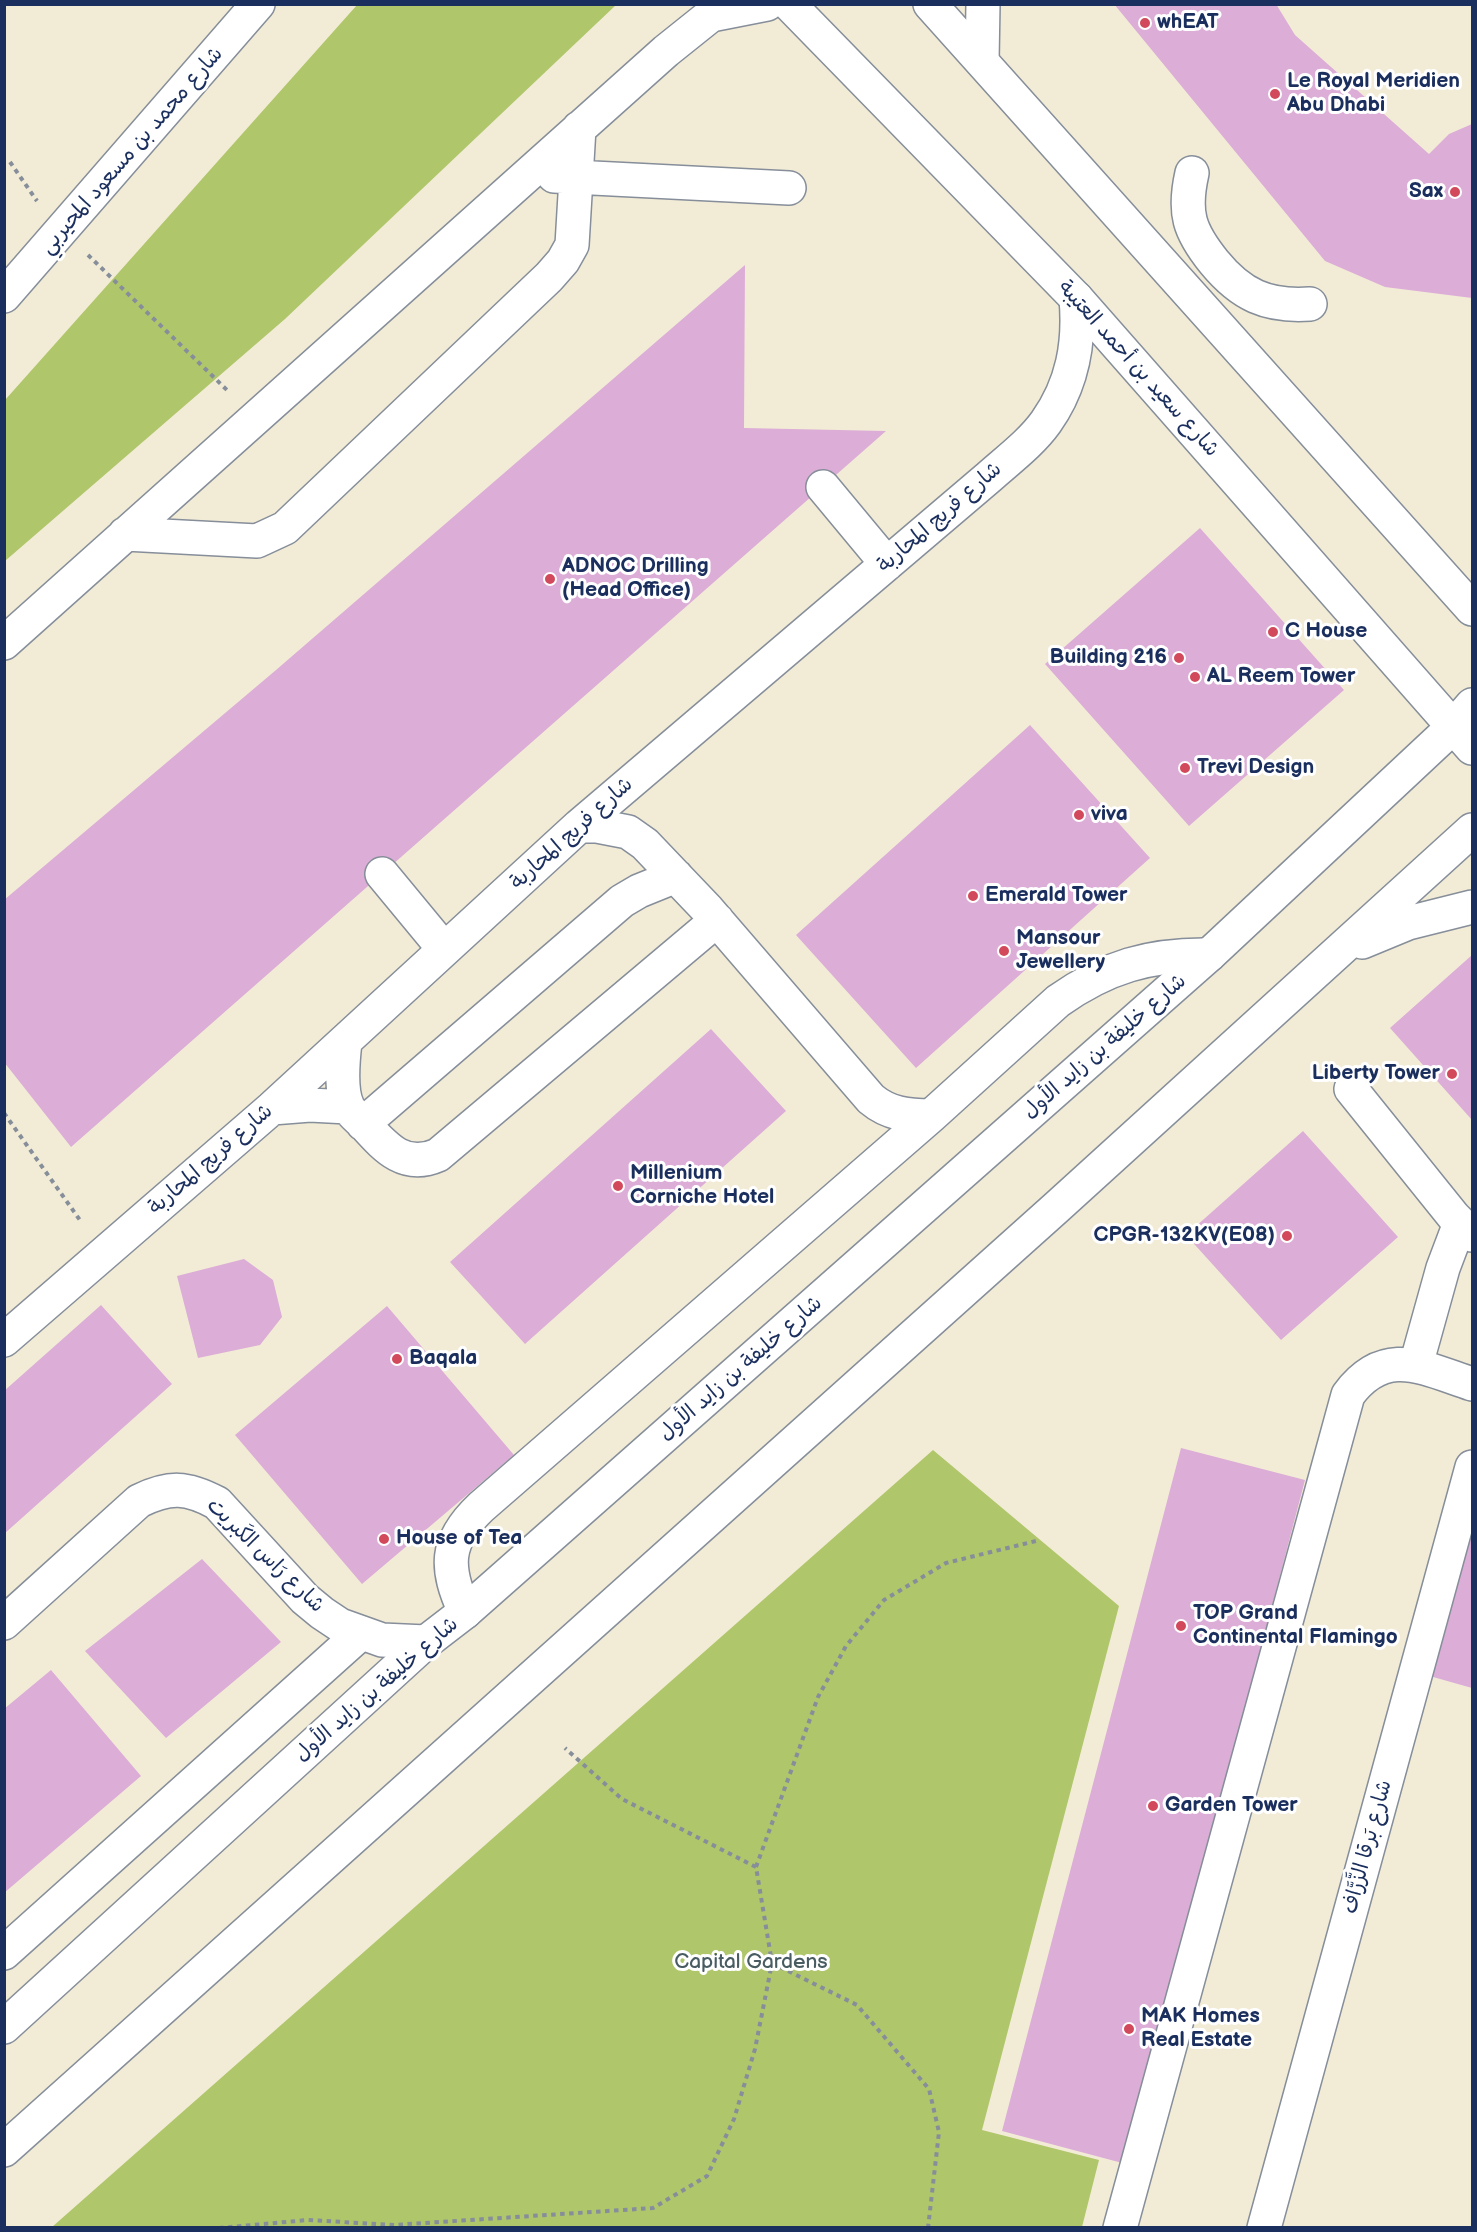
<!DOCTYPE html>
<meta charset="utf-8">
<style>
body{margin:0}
#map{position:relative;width:1477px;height:2232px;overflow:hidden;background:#f2ecd7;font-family:"Balsamiq Sans",sans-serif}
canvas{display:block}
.frame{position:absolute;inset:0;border:6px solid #1b2f5e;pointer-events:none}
</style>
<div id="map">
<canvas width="1477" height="2232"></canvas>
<div class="frame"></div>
</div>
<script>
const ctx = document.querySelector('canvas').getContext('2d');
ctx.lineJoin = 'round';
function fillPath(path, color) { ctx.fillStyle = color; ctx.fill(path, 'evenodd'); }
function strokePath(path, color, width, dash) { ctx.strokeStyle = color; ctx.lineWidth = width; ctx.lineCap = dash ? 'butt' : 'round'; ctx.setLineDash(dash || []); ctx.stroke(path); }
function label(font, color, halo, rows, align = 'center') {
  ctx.font = font + ' "Balsamiq Sans","Playpen Sans Arabic",sans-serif'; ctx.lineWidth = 6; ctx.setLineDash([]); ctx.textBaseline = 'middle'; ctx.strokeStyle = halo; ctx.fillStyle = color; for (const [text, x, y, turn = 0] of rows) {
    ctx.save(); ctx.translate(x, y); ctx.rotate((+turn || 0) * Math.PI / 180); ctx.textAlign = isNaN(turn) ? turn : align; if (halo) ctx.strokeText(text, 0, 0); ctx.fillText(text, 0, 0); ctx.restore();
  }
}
fillPath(new Path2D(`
 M357 5H616L285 319 5 561V400Z
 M933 1450 1119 1606 982 2130 1099 2160 1082 2227H52Z`), '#b0c66b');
fillPath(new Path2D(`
 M1114 4H1276L1295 35 1429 154 1449 134 1472 124V298L1385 287 1325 261Z
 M745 265 744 428 886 431 71 1147 4 1062V900L276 670Z
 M1200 528 1344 690 1189 826 1045 664Z
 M1030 725 1150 858 916 1068 796 935Z
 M1472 955V1120L1390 1028Z
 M711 1029 786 1111 525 1344 450 1262Z
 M1303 1131 1398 1237 1281 1340 1186 1235Z
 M244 1259 273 1280 282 1317 260 1345 198 1358 177 1276Z
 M101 1305 172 1384 4 1534V1391Z
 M387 1306 514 1455 362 1584 235 1435Z
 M1181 1448 1305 1480 1126 2164 1002 2131Z
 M1472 1513V1688L1426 1675Z
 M202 1559 281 1642 166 1738 85 1651Z
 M51 1670 141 1776 4 1893V1709Z`), '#dcadd7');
const minor = new Path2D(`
 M982 61 983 4
 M1192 173C1183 213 1189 231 1214 262 1241 295 1267 307 1310 304
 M554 176 789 188
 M4 296 258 4
 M823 487 887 564
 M125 534 257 541 285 528 549 277 563 261 572 245 579 128
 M4 643 666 51 711 15 767 4
 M579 826H597L628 832 645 844 708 910 871 1099C889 1114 908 1116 931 1116
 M382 874 444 949
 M345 1042C343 1059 340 1091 348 1107 351 1113 359 1119 364 1124 385 1147 404 1170 438 1155L717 920
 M1351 1089 1454 1217 1472 1235
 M272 1108 310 1105 348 1107
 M363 1124 622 901 639 891 676 876
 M4 1340 272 1108 579 826 989 477C1008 460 1031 443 1046 422 1073 384 1080 343 1076 298
 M1416 1365 1443 1268 1460 1223
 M465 1612C445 1568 444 1542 481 1507L931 1116 1058 1001C1106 967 1150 954 1209 955
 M4 1623 139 1501C170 1486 187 1487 217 1503L305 1599 322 1613 340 1625 382 1640 426 1642
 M4 1953 361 1633
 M1120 2228 1348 1395C1385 1345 1423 1368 1472 1384
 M1264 2228 1472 1467`);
const major = new Path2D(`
 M789 4 1076 298 1472 748
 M930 4 1472 609
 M1362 942 1408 923 1472 907
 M4 2027 426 1642 465 1612 1209 955 1453 727 1472 705
 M4 2150 1057 1207 1472 830`);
strokePath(minor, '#868e9a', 36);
strokePath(major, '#868e9a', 36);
strokePath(new Path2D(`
 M10 162 37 201
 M88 255 229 392
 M4 1113 82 1223
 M756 1867 818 1697 846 1646 884 1600 946 1563 1040 1540
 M772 1963 857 2005 929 2089 939 2132 928 2228
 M219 2228 308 2220 394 2225 653 2208 707 2176 734 2119 755 2049 772 1963 756 1867 622 1799 565 1748`), '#868e9a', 4, [4.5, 4.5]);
strokePath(minor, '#fff', 33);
strokePath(major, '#fff', 33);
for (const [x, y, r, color] of [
 [1145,23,6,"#d1495b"],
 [1275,94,6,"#d1495b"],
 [1455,192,6,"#d1495b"],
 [550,579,6,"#d1495b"],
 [1273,632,6,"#d1495b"],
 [1179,658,6,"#d1495b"],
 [1195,677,6,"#d1495b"],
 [1185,768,6,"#d1495b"],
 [1079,815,6,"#d1495b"],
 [973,896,6,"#d1495b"],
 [1004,951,6,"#d1495b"],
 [1452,1074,6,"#d1495b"],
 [618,1186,6,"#d1495b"],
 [1287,1236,6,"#d1495b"],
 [397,1359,6,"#d1495b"],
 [384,1539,6,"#d1495b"],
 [1181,1626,6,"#d1495b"],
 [1153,1806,6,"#d1495b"],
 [1129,2029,6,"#d1495b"]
]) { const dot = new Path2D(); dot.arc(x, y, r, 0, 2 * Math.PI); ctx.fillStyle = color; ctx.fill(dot); strokePath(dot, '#fff', 2); }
label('bold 21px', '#1b2f5e', '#fff', [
 ["whEAT",1157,23],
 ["Le Royal Meridien",1287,82],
 ["Abu Dhabi",1287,106],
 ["Sax",1443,192,"right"],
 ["ADNOC Drilling",562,567],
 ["(Head Office)",562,591],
 ["C House",1285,632],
 ["Building 216",1167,658,"right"],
 ["AL Reem Tower",1207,677],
 ["Trevi Design",1197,768],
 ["viva",1091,815],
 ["Emerald Tower",985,896],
 ["Mansour",1016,939],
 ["Jewellery",1016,963],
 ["Liberty Tower",1440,1074,"right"],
 ["Millenium",630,1174],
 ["Corniche Hotel",630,1198],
 ["CPGR-132KV(E08)",1275,1236,"right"],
 ["Baqala",409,1359],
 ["House of Tea",396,1539],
 ["TOP Grand",1193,1614],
 ["Continental Flamingo",1193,1638],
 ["Garden Tower",1165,1806],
 ["MAK Homes",1141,2017],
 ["Real Estate",1141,2041]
], 'left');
label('21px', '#1b2f5e', '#fff', [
 ["شارع محمد بن مسعود المحيربي",132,151,-49],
 ["شارع سعيد بن أحمد العتيبة",1138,369,48],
 ["شارع فريج المحاربة",940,518,-41],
 ["شارع فريج المحاربة",572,834,-42],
 ["شارع خليفة بن زايد الأول",1105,1047,-41],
 ["شارع فريج المحاربة",211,1160,-41],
 ["شارع خليفة بن زايد الأول",741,1369,-41],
 ["شارع رَاس الكَبريت",265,1556,44],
 ["شارع خليفة بن زايد الأول",377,1690,-41],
 ["شارع بَرقا الزَّرَّاف",1368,1847,-75]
]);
label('21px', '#485c62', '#fff', [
 ["Capital Gardens",751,1963]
]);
</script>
